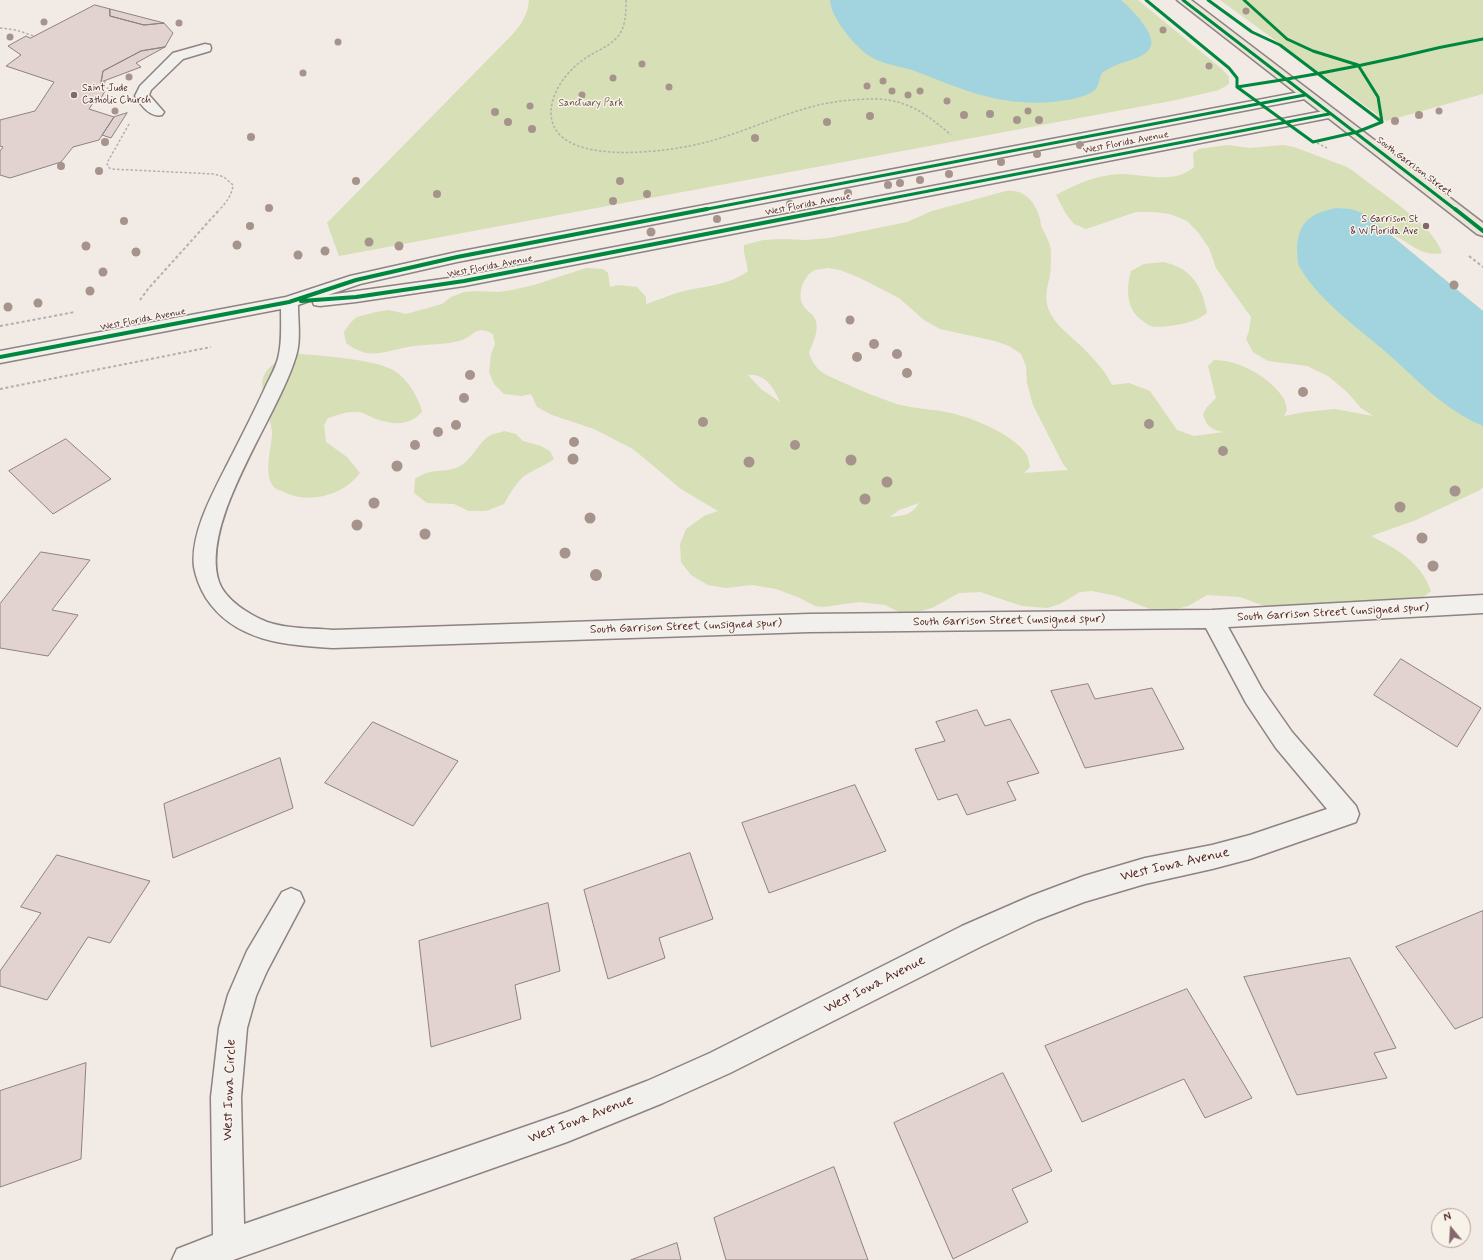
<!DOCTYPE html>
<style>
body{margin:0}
#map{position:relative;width:1483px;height:1260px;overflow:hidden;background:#f2eae5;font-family:Mynerve,sans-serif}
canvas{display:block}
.north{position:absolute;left:1431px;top:1208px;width:40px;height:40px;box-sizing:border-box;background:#f7f3e8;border:1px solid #b29e9c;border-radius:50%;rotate:342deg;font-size:11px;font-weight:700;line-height:16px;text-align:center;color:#4a1f2b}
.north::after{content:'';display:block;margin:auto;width:14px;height:18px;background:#85666c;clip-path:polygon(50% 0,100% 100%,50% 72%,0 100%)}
</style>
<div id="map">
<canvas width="1483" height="1260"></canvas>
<div class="north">N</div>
</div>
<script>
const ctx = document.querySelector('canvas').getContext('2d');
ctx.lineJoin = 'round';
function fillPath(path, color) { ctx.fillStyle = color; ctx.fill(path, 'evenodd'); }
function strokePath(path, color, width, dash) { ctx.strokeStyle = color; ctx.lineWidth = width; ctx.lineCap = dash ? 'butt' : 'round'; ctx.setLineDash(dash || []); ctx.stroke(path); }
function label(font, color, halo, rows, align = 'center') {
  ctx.font = font + ' Mynerve,sans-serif'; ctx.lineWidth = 3; ctx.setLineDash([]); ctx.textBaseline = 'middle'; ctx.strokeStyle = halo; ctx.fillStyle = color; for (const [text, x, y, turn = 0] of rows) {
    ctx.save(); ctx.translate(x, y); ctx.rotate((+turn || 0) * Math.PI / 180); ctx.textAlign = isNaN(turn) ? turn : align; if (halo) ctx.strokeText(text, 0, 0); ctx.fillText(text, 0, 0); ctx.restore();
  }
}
fillPath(new Path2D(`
 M529 0H1138L1222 69 1229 77V84L1219 90 1176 100 339 256 327 223 511 36C521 25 528 15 529 0Z
 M1220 0H1483V94L1386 121Z
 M1227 145 1250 148 1283 145 1294 147 1347 167 1356 173C1380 193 1433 224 1442 253 1421 258 1408 240 1390 234L1483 311V487L1480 490 1416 520 1371 536C1397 549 1421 562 1431 591L1418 601 1388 605 1357 602H1329L1302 607 1270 608 1240 597 1207 595 1188 606 1169 611H1155L1117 596 1092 591 1080 592 1060 604 1047 608 1022 606 980 592 959 593 932 608 913 613 899 612 885 605 859 602 823 607 815 606 800 598 776 589 752 585 726 588 708 585 691 575 681 562 680 544 686 529 704 516 718 511 681 489 633 449 594 429 552 415 537 407 531 394 522 396 504 394 494 384 489 372 491 354 495 344 493 334C474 324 475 337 459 341 444 345 429 344 413 346 386 350 371 362 346 343L344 332 351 322 357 317 376 312 389 310 406 314 442 304 451 297 464 292 475 291 498 292 512 290 534 285 586 268 603 269 608 273 610 287 618 285 637 287 646 297V304C659 300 671 294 684 291 706 286 730 285 748 271L744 252V245L763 240 783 239 805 240 829 238 907 222 932 211 1006 191C1023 189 1034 200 1039 216 1041 220 1040 224 1042 228 1046 237 1051 243 1051 253 1051 260 1051 268 1050 275 1048 286 1044 296 1048 308 1053 323 1069 335 1080 345 1092 357 1105 370 1112 385L1129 383 1150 391 1177 430 1194 436 1224 432C1211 430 1206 426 1203 414L1207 407 1216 398 1208 366 1214 360C1238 360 1268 376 1282 396 1285 399 1286 406 1287 410L1284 416 1305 412 1335 409 1373 416 1361 408 1347 392 1328 376 1307 366 1268 361 1253 352 1246 339 1249 331 1251 317 1216 268 1209 248 1198 232 1187 221 1170 214 1154 212H1136L1086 229 1074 224 1066 214 1056 195C1076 184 1097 175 1120 174 1144 174 1174 185 1194 167L1193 153 1199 149ZM828 268 840 270 860 278 899 298 924 320 940 329 995 341 1009 346 1021 354 1026 366 1027 383 1033 405 1063 464 1068 470 1024 473 1030 467C1029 464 1029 459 1027 455 1015 435 973 418 951 413 933 409 915 409 897 404 879 398 861 391 844 383 825 374 816 373 809 353 812 344 819 332 816 322 815 314 806 312 803 305 797 295 803 277 813 271 816 269 824 269 828 268ZM748 375C765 373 774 388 780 402L761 389ZM919 503C912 515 903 516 890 517L899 510Z
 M1163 262C1191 268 1202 285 1207 313 1198 320 1188 323 1176 325 1168 326 1159 328 1151 326 1148 325 1146 323 1143 321 1126 310 1126 289 1131 271L1144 264Z
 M300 354C324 356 370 359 391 369 405 375 419 397 422 412 409 426 394 425 376 419 371 417 365 413 359 412 348 411 338 415 328 418L324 425 326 442 347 457 360 473C344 495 310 504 286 493 283 491 277 490 275 488 262 476 272 448 272 432 271 418 259 389 263 378 269 362 285 357 300 354Z
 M504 431 516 434 523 441 541 446 550 451 554 459C545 466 531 470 522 478 514 486 509 495 504 504L486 511H469L454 504 427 503 414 493 415 479C431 468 441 473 456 468 472 462 476 445 489 436 493 433 500 433 504 431Z`), '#d6dfb5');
fillPath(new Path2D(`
 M830 0H1121C1130 8 1162 38 1148 51 1139 60 1123 61 1112 67 1110 68 1104 71 1102 73 1099 78 1099 86 1095 90 1089 95 1080 97 1073 99 1057 102 1038 104 1021 102 983 100 947 83 912 70 898 66 884 64 871 57 857 49 830 17 830 0Z
 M1336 208 1351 209 1365 214 1483 311V426C1443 409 1419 381 1387 353 1357 327 1319 301 1299 266 1297 262 1298 256 1297 251 1297 223 1310 213 1336 208Z`), '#a2d4e0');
const building = new Path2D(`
 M95 5 110 9V16L144 25 164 23 173 33 165 47 141 51 103 71 100 88 105 91 100 100 93 103 89 109 114 117 99 140 73 147 61 162 10 178 0 175V151L3 147 0 146V120L35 111 54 82 6 66 21 55 8 46 26 36 30 38Z
 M110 9 164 23 144 25 110 16Z
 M165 47 136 63 141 67 101 82 103 71 141 51Z
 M127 113 111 138 102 135 114 117Z
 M66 439 111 479 53 514 9 471Z
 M41 552 90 560 52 610 78 615 48 656 0 648V604Z
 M1401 659 1481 708 1457 747 1374 695Z
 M1088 684 1095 699 1152 688 1184 749 1085 768 1051 691Z
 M977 710 985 726 1010 719 1039 773 1007 782 1016 800 967 815 957 794 938 800 915 749 945 741 936 722Z
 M373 722 458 761 413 826 325 783Z
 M280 758 293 808 173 858 164 804Z
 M855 785 886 851 769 893 742 823Z
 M690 853 713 919 659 938 665 958 608 979 584 890Z
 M57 855 150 881 110 943 88 937 47 1000 0 986V971L41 913 21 907Z
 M548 903 560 971 515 985 521 1019 431 1047 419 941Z
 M1483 911V1017L1455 1029 1396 947Z
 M1350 958 1396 1048 1374 1053 1387 1078 1297 1095 1244 977Z
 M1187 989 1252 1098 1205 1118 1184 1079 1082 1122 1045 1046Z
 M86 1063 81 1159 0 1187V1091Z
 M1003 1073 1052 1171 1012 1189 1028 1222 953 1259 894 1123Z
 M834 1167 868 1260H726L714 1218Z
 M677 1243 681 1260H631Z`);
fillPath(building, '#e2d2d0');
strokePath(building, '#8e8282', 1);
const minor = new Path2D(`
 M205 44 210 45 211 48 210 51 183 59 151 90 149 95 164 112 162 115C150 118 141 105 135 96L140 86 173 53Z
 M1305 91 1310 92 1312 95 1310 98 457 262 360 284 328 295 464 276 1329 110 1334 111 1336 114 1334 117 464 286 356 302 320 306 314 305 312 300 298 305C298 321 301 341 296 356 278 417 199 521 219 582 225 600 250 615 267 622 287 629 312 628 333 630L809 614 1212 610 1483 595V613L1228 627 1262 689 1292 732 1356 806 1359 814 1356 822 1250 859 1212 869 1145 884 1084 902 1037 920 982 946 730 1073 663 1103 567 1142 233 1260H172L177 1249 213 1235 211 1097 219 1028 228 995 247 951 282 892 291 888 300 892 304 901 267 971 256 996 247 1028 241 1097 244 1224 567 1112 647 1081 710 1053 962 926 1031 896 1084 876 1145 858 1212 845 1250 835 1327 809 1276 748 1246 703 1206 628 809 632 333 648C286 645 235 642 206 598 200 588 196 578 194 567 190 532 215 489 230 459 242 435 254 412 265 388 270 377 277 366 279 354 282 340 281 324 281 309L0 363V351L286 297 350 276 457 252Z`);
const major = new Path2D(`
 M1177 0H1191L1483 223V236L1477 234Z`);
strokePath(minor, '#8e8282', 3);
strokePath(major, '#8e8282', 3);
strokePath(new Path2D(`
 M626 0C626 12 626 25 619 35 611 46 598 50 587 57 569 69 551 90 551 113 552 168 665 152 699 144 738 135 773 117 811 107 832 101 855 99 877 99 908 100 928 115 951 135
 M0 28 16 30 34 36
 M105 81 104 87 110 89 104 99 116 102
 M129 124 107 163 108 167 111 169 214 174 224 177 233 185C232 195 226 203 219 210
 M1317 143 1327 148`), '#b6aead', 1.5, [2.5, 2]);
strokePath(new Path2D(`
 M1469 256 1483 267
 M140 300 148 289 220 209
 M0 326 75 312
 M0 389 211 347`), '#b6aead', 2, [3, 2.5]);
fillPath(minor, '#f2f0ec');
fillPath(major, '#eae5d9');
strokePath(new Path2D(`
 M1146 0 1229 68 1237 78V87
 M1183 0 1456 210
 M1208 0 1252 32 1280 45 1382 122
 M1244 0 1287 39 1313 51 1358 65 1378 97 1382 122
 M1237 87C1291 79 1346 69 1399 57 1427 50 1455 44 1483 39
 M1237 87 1313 142 1357 132 1382 122
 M702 210 1305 95
 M830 210 1329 114`), '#00873e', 3);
strokePath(new Path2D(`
 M1455 209 1483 231
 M301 301 356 297 464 281 835 209
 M0 357 289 302 356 280 457 257 707 209`), '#00873e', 4);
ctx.fillStyle = '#a6948c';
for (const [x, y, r] of [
 [1246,11,3.5],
 [44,22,3.5],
 [179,23,3.5],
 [1163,30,3.5],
 [10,37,3.5],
 [338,42,3.5],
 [642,64,3.5],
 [1209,66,3.5],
 [303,73,3.5],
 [129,77,3.5],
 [613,78,3.5],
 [883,81,3.5],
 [867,86,3.5],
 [669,87,3.5],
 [892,91,3.5],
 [920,91,3.5],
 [582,95,3.5],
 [908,95,3.5],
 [947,101,3.5],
 [530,106,3.5],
 [115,111,3.5],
 [1028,111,3.5],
 [1439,111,3.5],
 [495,112,4],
 [990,114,4],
 [964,115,4],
 [1419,115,4],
 [870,116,4],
 [1017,120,4],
 [1039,120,4],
 [1395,121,4],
 [508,122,4],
 [827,122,4],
 [532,129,4],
 [251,137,4],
 [755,138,4],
 [105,142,4],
 [1080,145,4],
 [1037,154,4],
 [1001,162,4],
 [61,166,4],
 [99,171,4],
 [949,174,4],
 [920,180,4],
 [356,181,4],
 [620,181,4],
 [900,183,4],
 [888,185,4],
 [848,193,4],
 [437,194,4],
 [647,194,4],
 [613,201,4],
 [790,204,4],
 [269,208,4],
 [717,219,4],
 [124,221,4],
 [250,226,4],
 [651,232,4.5],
 [369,242,4.5],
 [237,245,4.5],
 [86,246,4.5],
 [399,246,4.5],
 [325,251,4.5],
 [136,252,4.5],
 [298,255,4.5],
 [103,272,4.5],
 [1454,285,4.5],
 [90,291,4.5],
 [38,303,4.5],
 [8,307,4.5],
 [850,320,4.5],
 [874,344,5],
 [897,354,5],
 [857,357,5],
 [907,373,5],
 [470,375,5],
 [1303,392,5],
 [464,398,5],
 [703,422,5],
 [1149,424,5],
 [456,425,5],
 [438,432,5],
 [574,442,5],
 [415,445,5],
 [795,445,5],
 [1223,451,5],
 [573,459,5.5],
 [851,460,5.5],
 [749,462,5.5],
 [397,466,5.5],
 [887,482,5.5],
 [1455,491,5.5],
 [865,499,5.5],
 [374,503,5.5],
 [1400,507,5.5],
 [590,518,5.5],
 [357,525,5.5],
 [425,534,5.5],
 [1422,538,5.5],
 [565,553,5.5],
 [1433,566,5.5],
 [596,575,6]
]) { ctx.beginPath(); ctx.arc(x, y, r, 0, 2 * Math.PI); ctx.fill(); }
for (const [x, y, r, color] of [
 [74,95,4,"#85666c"],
 [1426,226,4,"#85666c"]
]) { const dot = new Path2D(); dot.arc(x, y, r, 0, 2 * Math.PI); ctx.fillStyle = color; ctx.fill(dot); strokePath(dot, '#f7f3e8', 1.5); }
label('10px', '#4a1f2b', '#f7f3e8', [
 ["Saint Jude",82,89],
 ["Catholic Church",82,101],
 ["S Garrison St",1418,220,"right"],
 ["& W Florida Ave",1418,232,"right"]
], 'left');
label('10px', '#674d44', '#f7f3e8', [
 ["Sanctuary Park",591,104]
]);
label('10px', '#4a1f2b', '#f7f3e8', [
 ["West Florida Avenue",1126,143,-11],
 ["South Garrison Street",1414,167,37],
 ["West Florida Avenue",808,205,-11],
 ["West Florida Avenue",490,267,-11],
 ["West Florida Avenue",143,320,-11]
]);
label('12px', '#4a1f2b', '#f7f3e8', [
 ["South Garrison Street (unsigned spur)",1333,613,-3],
 ["South Garrison Street (unsigned spur)",1009,621,-1],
 ["South Garrison Street (unsigned spur)",686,627,-2]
]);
label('14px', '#4a1f2b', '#f7f3e8', [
 ["West Iowa Avenue",1175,865,-13],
 ["West Iowa Avenue",875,985,-27],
 ["West Iowa Circle",230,1090,-88],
 ["West Iowa Avenue",581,1120,-21]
]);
</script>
